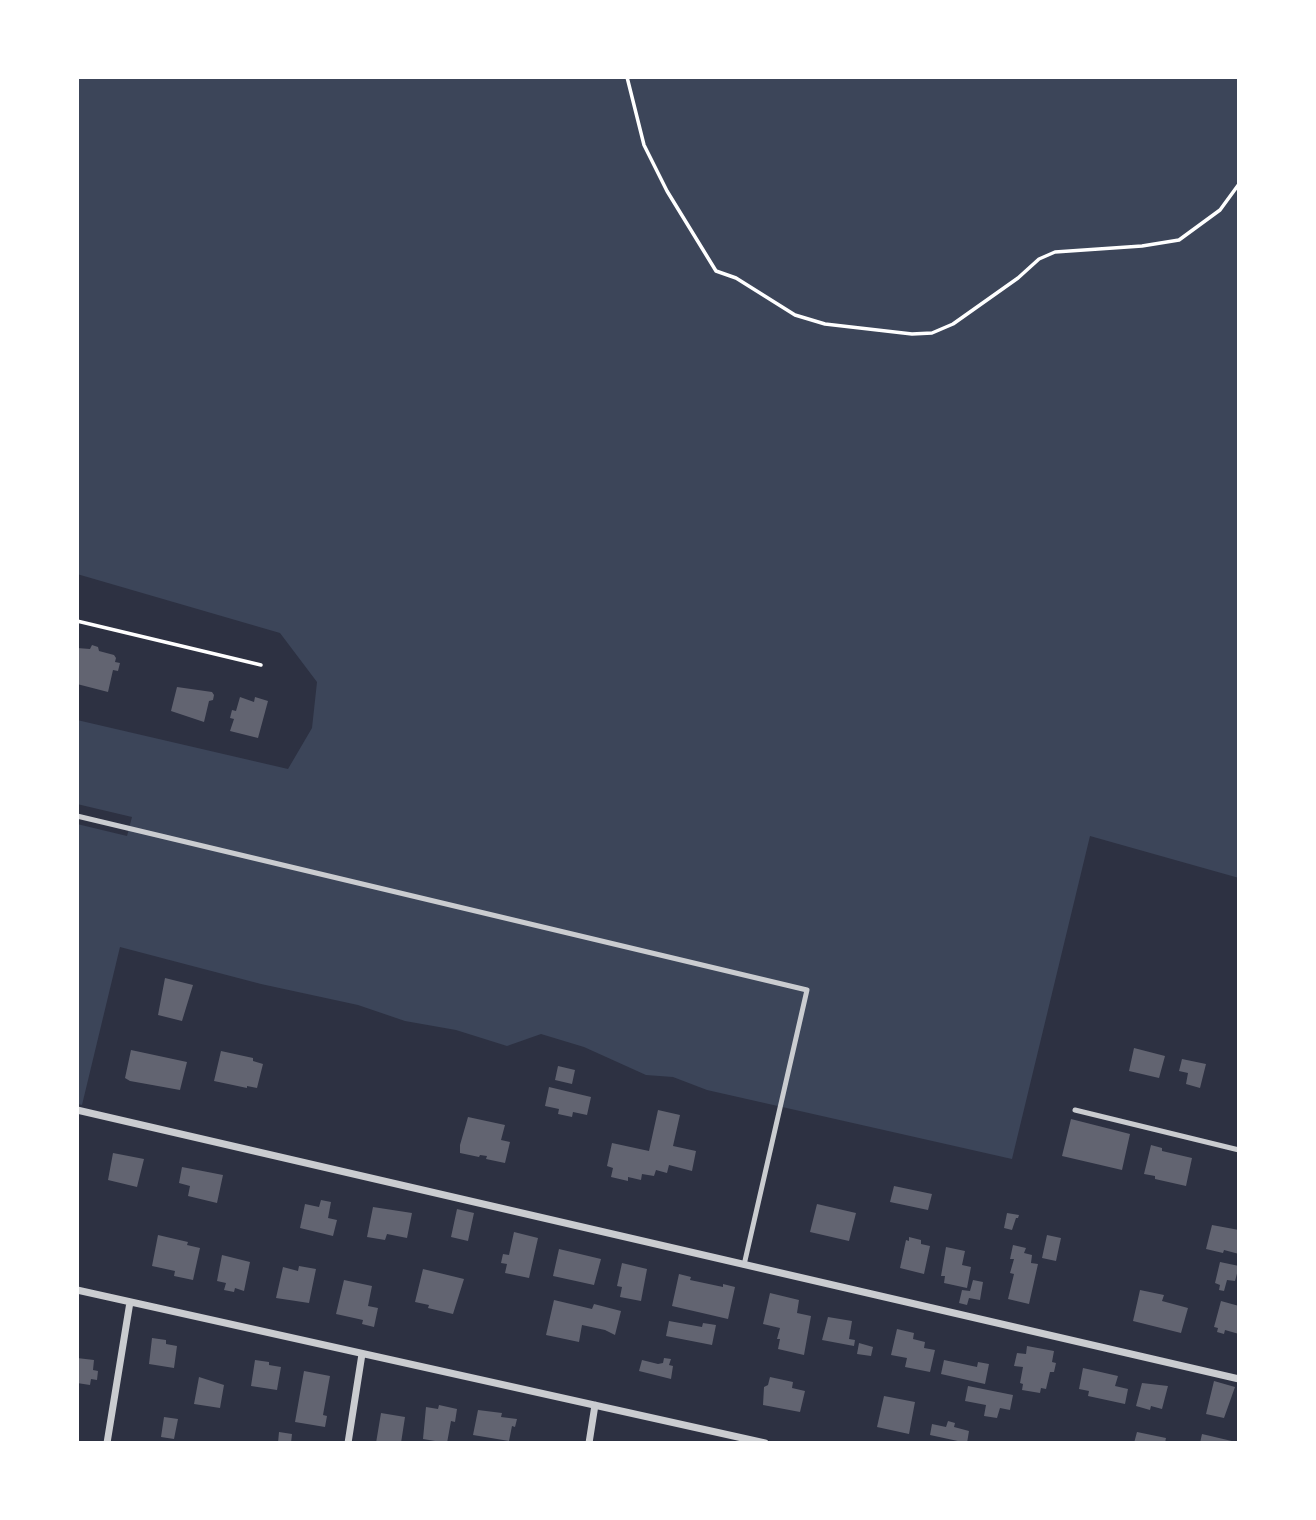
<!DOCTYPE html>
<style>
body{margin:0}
#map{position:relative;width:1316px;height:1520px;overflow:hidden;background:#2d3142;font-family:Poppins,sans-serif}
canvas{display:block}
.frame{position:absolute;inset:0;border:79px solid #fff;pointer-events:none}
</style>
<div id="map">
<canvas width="1316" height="1520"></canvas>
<div class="frame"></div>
</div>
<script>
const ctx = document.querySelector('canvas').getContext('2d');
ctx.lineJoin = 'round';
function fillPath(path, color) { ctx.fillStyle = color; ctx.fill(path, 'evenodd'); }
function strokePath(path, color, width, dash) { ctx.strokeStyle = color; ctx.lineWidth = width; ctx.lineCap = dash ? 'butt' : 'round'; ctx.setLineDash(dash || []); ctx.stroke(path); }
fillPath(new Path2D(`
 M77 77H1239V878L1090 836 1012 1159 707 1090 673 1077 646 1075 584 1047 541 1034 507 1046 456 1030 405 1021 358 1005 261 984 120 947 82 1105 77 1104V824L127 836 132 817 77 804V720L288 769 312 728 317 682 280 633 77 574Z`), '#3c4559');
fillPath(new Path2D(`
 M92 645 98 647 99 651 114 655 116 658 115 662 120 663 118 671 113 670 108 692 77 684V648L90 649Z
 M177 687 212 692 214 695 213 700 209 701 204 722 171 711Z
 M240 697 254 702 255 697 268 701 258 738 230 731 234 719 230 718 232 710 236 711Z
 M165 978 193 985 182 1021 158 1015Z
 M1134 1048 1165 1056 1159 1078 1129 1071Z
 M131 1050 187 1062 180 1090 130 1081 125 1078Z
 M221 1051 253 1058V1061L263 1064 257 1088 247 1086V1088L214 1081Z
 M1182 1059 1206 1064 1200 1088 1186 1084 1188 1073 1179 1071Z
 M558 1066 575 1070 572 1084 555 1080Z
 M549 1087 591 1097 587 1115 573 1112 572 1117 558 1114 559 1109 545 1106Z
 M658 1110 680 1115 673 1146 696 1151 692 1171 669 1165 667 1173 656 1170 654 1176 642 1174 641 1180 628 1177V1181L611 1177 613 1168 607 1166 612 1143 649 1151Z
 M468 1117 505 1125 501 1140 510 1142 505 1163 486 1159 487 1156 480 1155 479 1157 460 1153V1145Z
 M1071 1119 1130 1134 1122 1170 1062 1156Z
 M1151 1145 1162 1148V1151L1192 1158 1186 1186 1155 1179V1176L1144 1174Z
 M113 1153 144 1159 137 1187 108 1180Z
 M182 1167 223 1175 217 1203 188 1196 190 1186 179 1183Z
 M894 1186 932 1194 928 1210 890 1202Z
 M321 1200 331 1202 328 1218 337 1220 333 1236 300 1228 305 1204 319 1207Z
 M817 1204 856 1213 849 1241 810 1232Z
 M373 1207 412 1213 407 1238 387 1234 385 1240 367 1237Z
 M457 1209 474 1213 468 1241 451 1237Z
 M1007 1213 1019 1215 1018 1218H1016L1012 1230 1004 1228Z
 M1212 1225 1239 1230V1254L1224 1250 1223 1253 1206 1249Z
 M514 1232 538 1238 529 1278 505 1273 507 1264 501 1263 503 1254 509 1255Z
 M158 1235 188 1242 187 1245 200 1248 193 1280 174 1276 175 1271 152 1266Z
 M1047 1235 1061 1238 1056 1261 1042 1258Z
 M909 1237 921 1240V1244L930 1246 924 1274 900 1268 906 1240 909 1241Z
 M1013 1245 1026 1248 1024 1253 1032 1255 1031 1263 1038 1264 1029 1304 1008 1299 1014 1274 1010 1273 1014 1259H1010Z
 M946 1247 965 1251 962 1265 971 1267 967 1288 944 1283 945 1276H941Z
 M559 1249 601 1259 594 1285 553 1276Z
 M222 1255 250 1262 244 1291 235 1288 234 1292 224 1290 226 1283 217 1281Z
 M1220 1262 1239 1266 1235 1281 1227 1280 1224 1291 1219 1290 1220 1285 1215 1283Z
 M622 1263 647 1269 641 1301 620 1297 622 1287 617 1286Z
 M299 1266 316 1269 309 1303 276 1298 283 1267 298 1271Z
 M423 1269 464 1279 453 1314 428 1308 429 1305 415 1302Z
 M679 1274 691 1277 690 1280 723 1287V1284L735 1287 728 1319 672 1306Z
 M344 1280 372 1286 368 1306 378 1308 374 1327 362 1324 363 1320 336 1314Z
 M973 1280 983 1282 980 1300 969 1298 967 1305 959 1303 962 1290 970 1291Z
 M1140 1290 1164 1295 1162 1301 1188 1308 1181 1333 1133 1321Z
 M770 1293 799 1300 797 1313 811 1316 804 1355 778 1349 780 1339H777L780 1328 763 1324Z
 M554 1300 592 1309 594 1304 621 1311 615 1335 605 1330 582 1325 579 1342 546 1335Z
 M1221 1301 1239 1306V1334L1225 1330 1224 1334 1217 1332 1218 1328 1214 1327Z
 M828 1317 852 1321 849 1339 855 1340 854 1346 822 1340Z
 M669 1321 702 1327 703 1323 716 1325 712 1345 666 1336Z
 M897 1329 914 1333 913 1339 925 1342 924 1348 935 1350 930 1372 905 1367 907 1358 891 1355Z
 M152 1338 166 1340V1344L177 1346 174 1368 149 1364Z
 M859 1343 873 1347 871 1356 857 1354Z
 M1027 1346 1054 1351 1052 1362 1056 1363 1054 1372H1050L1046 1389 1041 1388 1040 1393 1022 1390 1023 1384 1020 1383 1023 1367 1014 1366 1017 1353 1026 1354Z
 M77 1358 94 1360 93 1370 98 1371 97 1380 91 1379 90 1385 77 1383Z
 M664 1358 671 1359 669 1365 673 1366 671 1379 639 1371 642 1360 658 1364 663 1363Z
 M255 1360 269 1362V1365L281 1367 277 1390 251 1386Z
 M944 1360 977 1367 978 1362 989 1364 985 1384 941 1374Z
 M1083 1368 1118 1376 1115 1386 1128 1389 1125 1404 1088 1396 1089 1391 1079 1389Z
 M304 1371 330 1376 323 1415 327 1416 325 1427 295 1422Z
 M199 1377 224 1385 220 1408 194 1404Z
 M770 1377 793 1382 792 1388 805 1391 800 1412 763 1405 764 1387 768 1385Z
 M1214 1381 1235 1387 1224 1418 1206 1414Z
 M1142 1383 1168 1386 1162 1409 1151 1406 1150 1410 1136 1406Z
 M968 1386 1013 1395 1010 1410 1000 1408 997 1418 984 1416 986 1405 965 1401Z
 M884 1396 915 1402 909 1434 877 1427Z
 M439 1405 457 1409 455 1422 451 1421 447 1443 423 1439 426 1407 438 1409Z
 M478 1410 502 1413 501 1417 517 1419 515 1427 512 1426 509 1441 473 1435Z
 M381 1413 405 1417 401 1443H376Z
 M164 1417 178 1419 174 1439 161 1437Z
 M948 1421 955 1423 954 1427 969 1431 967 1443 930 1435 932 1424 946 1427Z
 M279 1432 292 1434 291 1443H278Z
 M1137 1432 1166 1438 1165 1443H1134Z
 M1202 1434 1236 1442V1443H1200Z`), '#626471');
strokePath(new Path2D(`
 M627 77 644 145 667 191 716 271 736 278 795 315 825 324 912 334 932 333 953 324 1018 278 1039 259 1055 252 1142 246 1179 240 1220 210 1239 184
 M77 621 261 665`), '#fff', 3.5);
strokePath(new Path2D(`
 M77 816 807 990 744 1265
 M1075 1110 1239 1150`), '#caccd0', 5);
strokePath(new Path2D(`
 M77 1110 1239 1379
 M77 1290 765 1443
 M107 1443 130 1302
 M348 1443 362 1354
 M589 1443 595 1405`), '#caccd0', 7);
</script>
